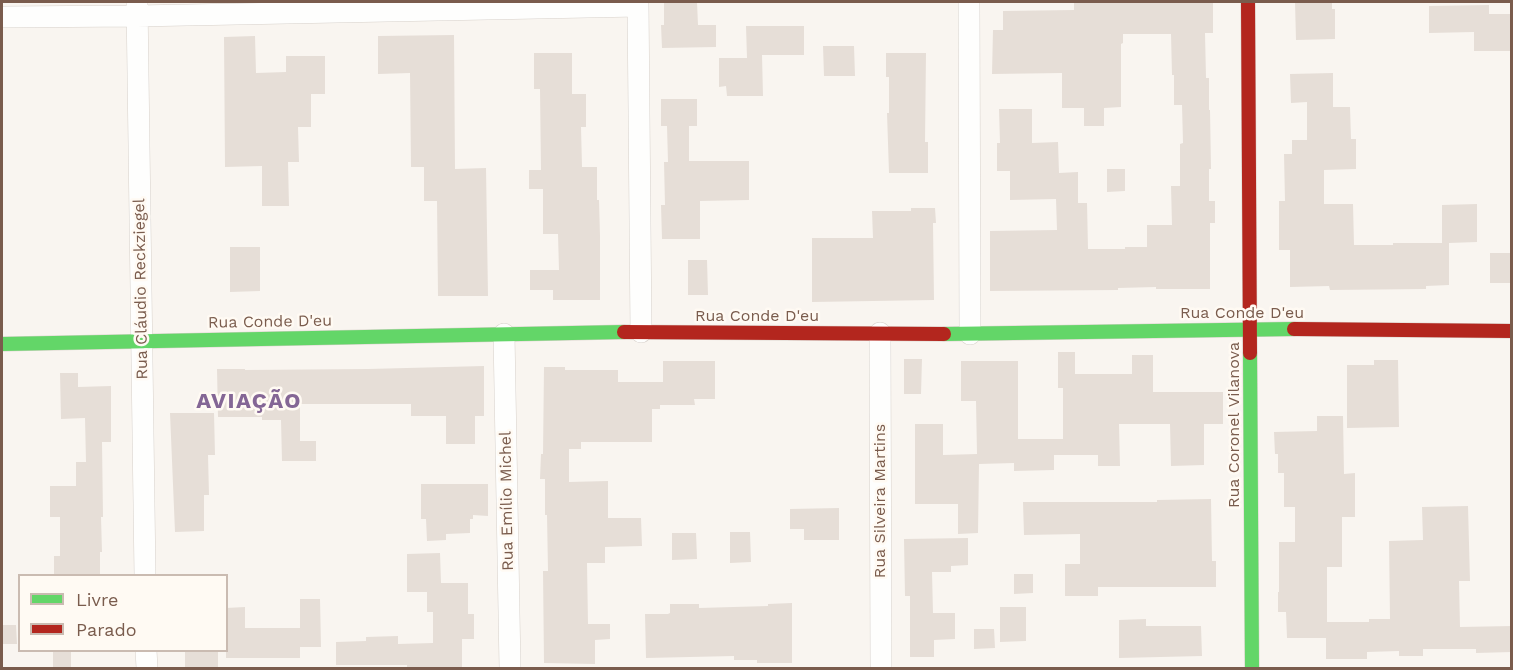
<!DOCTYPE html>
<meta charset="utf-8">
<style>
body{margin:0}
#map{position:relative;width:1513px;height:670px;overflow:hidden;background:#f9f5f0;font-family:"Work Sans",sans-serif}
canvas{display:block}
.frame{position:absolute;inset:0;border:3px solid #7a5c4d;pointer-events:none}
.legend{position:absolute;left:18px;top:574px;width:210px;height:78px;box-sizing:border-box;background:#fffaf3;border:2px solid #cabbb1;margin:0;padding:8px 10px;list-style:none;font-size:18px;color:#7a5c4d}
.legend li{display:flex;align-items:center;gap:12px;height:30px}
.legend b{width:30px;border:2px solid #cabbb1}
</style>
<div id="map">
<canvas width="1513" height="670"></canvas>
<div class="frame"></div>
<ul class="legend">
<li><b style="height:8px;background:#63d668"></b>Livre</li>
<li><b style="height:8px;background:#b3261e"></b>Parado</li>
</ul>
</div>
<script>
const ctx = document.querySelector('canvas').getContext('2d');
ctx.lineJoin = 'round';
function fillPath(path, color) { ctx.fillStyle = color; ctx.fill(path, 'evenodd'); }
function strokePath(path, color, width, dash) { ctx.strokeStyle = color; ctx.lineWidth = width; ctx.lineCap = dash ? 'butt' : 'round'; ctx.setLineDash(dash || []); ctx.stroke(path); }
function label(font, color, halo, rows, align = 'center') {
  ctx.font = font + ' "Work Sans",sans-serif'; ctx.lineWidth = 5; ctx.setLineDash([]); ctx.textBaseline = 'middle'; ctx.strokeStyle = halo; ctx.fillStyle = color; for (const [text, x, y, turn = 0] of rows) {
    ctx.save(); ctx.translate(x, y); ctx.rotate((+turn || 0) * Math.PI / 180); ctx.textAlign = isNaN(turn) ? turn : align; if (halo) ctx.strokeText(text, 0, 0); ctx.fillText(text, 0, 0); ctx.restore();
  }
}
fillPath(new Path2D(`
 M664 2H697L698 25H716V47L662 48 661 25H664Z
 M1074 2H1213V33H1205L1206 78H1209V110H1210L1211 169H1209V201H1215V223H1210V289H1156V287L1118 288V290L990 291V231L1057 230 1056 199 1010 200V171H997V143H1000L999 109H1032V143L1058 142 1059 173 1078 172V203H1087L1088 249H1125V247H1147V225H1172L1171 186H1180V144L1183 143 1182 105H1174V75H1172L1171 34H1123V43L1121 44V107L1104 108V126H1084V108H1062V73L992 74 993 30H1003V11L1074 10Z
 M1295 2H1332V9H1335V39L1296 40Z
 M1489 5V14H1512V51H1474V32L1429 33V6Z
 M746 26H804V55H762L763 96H727L726 86 719 87V58H747Z
 M454 35 455 169 486 168 488 296H438L437 201H424V167H411L410 73 378 74V36Z
 M255 36 256 73 286 72V56H325V94H311V127H298L299 162H288L289 206H262V166L225 167 224 37Z
 M823 46H854L855 76H824Z
 M534 53H572V94H586V127H581L582 167H597V200H599L600 236V300H553V290H530V270H559L558 234H543V189H529V170H541L540 89H534Z
 M886 53H926L925 142H928V173H889L887 113H889V77H886Z
 M1333 73V107H1350L1351 139H1356V169L1324 170V204H1353L1354 245H1393V243H1442V205L1477 204V242L1449 243V285L1426 286V289L1330 290 1329 286 1290 287V250H1279V201H1285L1284 154H1292V140H1307V102L1291 103 1290 74Z
 M661 99H697V126H689V161H749V200L700 201V239H662L661 205H665L664 162H668L667 126H661Z
 M1107 169H1125V191L1107 192Z
 M911 208H935L936 223H933L934 300 812 302V238H873L872 211H911Z
 M230 247H260V291L230 292Z
 M1490 253H1512V283H1490Z
 M688 260H707L708 295H688Z
 M1058 352H1075V374H1132V355H1153V392H1223V424H1204V465L1171 466 1170 424H1119L1120 466H1098V455H1054V470L1014 471V463L979 464 978 533 958 534V504H915V424H943V455L977 454 976 401H961V361H1018V439H1063V388H1058Z
 M904 359H922L921 394H904Z
 M1374 360H1398L1399 427 1347 428V365H1374Z
 M663 361H715V399H694L695 405H660V409H652V442H581V449H569V482L608 481V518H641L642 546 605 547V563H587L588 624H610V639L595 640V664L544 663 543 571H548L547 515H545V479H540L541 454H543L544 367H565V370H618V382H663Z
 M484 366V416H475V444H446V416H411V404H300V441H316V461H282L281 420H262V417H218L217 369H245V370L368 369Z
 M60 373H78V387L111 386V442H102L103 517H101L102 552H100V576H54V556H60V517H50V486H76V462H86L85 418 61 419Z
 M170 413H214L215 455H208L209 495H204V531L175 532Z
 M1317 416H1343L1344 474 1355 473V517H1342V567H1327V622H1369V619H1390L1389 541 1423 540 1422 507 1468 506 1470 581H1459L1460 627 1512 626V652L1476 653V649H1423V656H1399V651L1367 652V659H1326V638H1287L1286 612H1278V592H1279V542H1295V507H1284V473H1278V454H1275L1274 432 1317 431Z
 M421 484H488V516L473 515V519H470V533L446 534V540L427 541 426 519H421Z
 M1211 499 1212 561H1216V587H1098V596H1065V564H1080V534L1024 535 1023 502H1157V500Z
 M839 508V540H804V529H790V509Z
 M730 532H750L751 562 730 563Z
 M672 533H696L697 559 672 560Z
 M968 538V565L951 566V572H932L933 613H955V639L934 640V657H910V596H905L904 539Z
 M440 553 441 583H468V614H474V639H462V669H407V665H336V642L366 641V637L398 636V644L433 643V612H427V592H407V554Z
 M1014 574H1033V593L1014 594Z
 M300 599H320L321 647H300V658H226V608L245 607V628H300Z
 M792 603V663H757V660H734V656L646 658 645 614H668L670 613V604H699V608L768 606V604Z
 M1000 607H1026V641L1000 642Z
 M1146 619V626H1201L1202 656 1119 658V620Z
 M2 625H16L17 644H2Z
 M974 629H994L995 648 974 649Z
 M53 651H71V667H53Z
 M185 651H218V669H185Z`), '#e6ded7');
const street = new Path2D(`
 M137 2 145 576
 M638 2 641 332
 M969 2 970 334
 M2 17 137 16 638 6
 M880 333 881 668
 M504 334 510 668
 M146 650 147 668`);
const fast = new Path2D(`
 M944 334 1294 329
 M2 344 624 332
 M1250 353 1252 668`);
const jam = new Path2D(`
 M1248 2 1250 353
 M1294 329 1512 331
 M624 332 944 334`);
strokePath(street, '#d7d1cb', 22);
strokePath(fast, '#d9d2cb', 15);
strokePath(jam, '#d9d2cb', 15);
strokePath(street, '#fefefd', 21);
strokePath(fast, '#63d668', 14);
strokePath(jam, '#b3261e', 14);
label('16px', '#7a5c4d', '#fffaf3', [
 ["Rua Cláudio Reckziegel",141,289,-91],
 ["Rua Conde D'eu",1242,313],
 ["Rua Conde D'eu",757,316],
 ["Rua Conde D'eu",270,322,-1],
 ["Rua Coronel Vilanova",1234,425,-90],
 ["Rua Emílio Michel",507,501,-91],
 ["Rua Silveira Martins",880,501,-90]
]);
ctx.letterSpacing = '1.5px';
label('bold 22px', '#846695', '#fffaf3', [
 ["AVIAÇÃO",249,402]
]);
ctx.letterSpacing = '0px';
</script>
